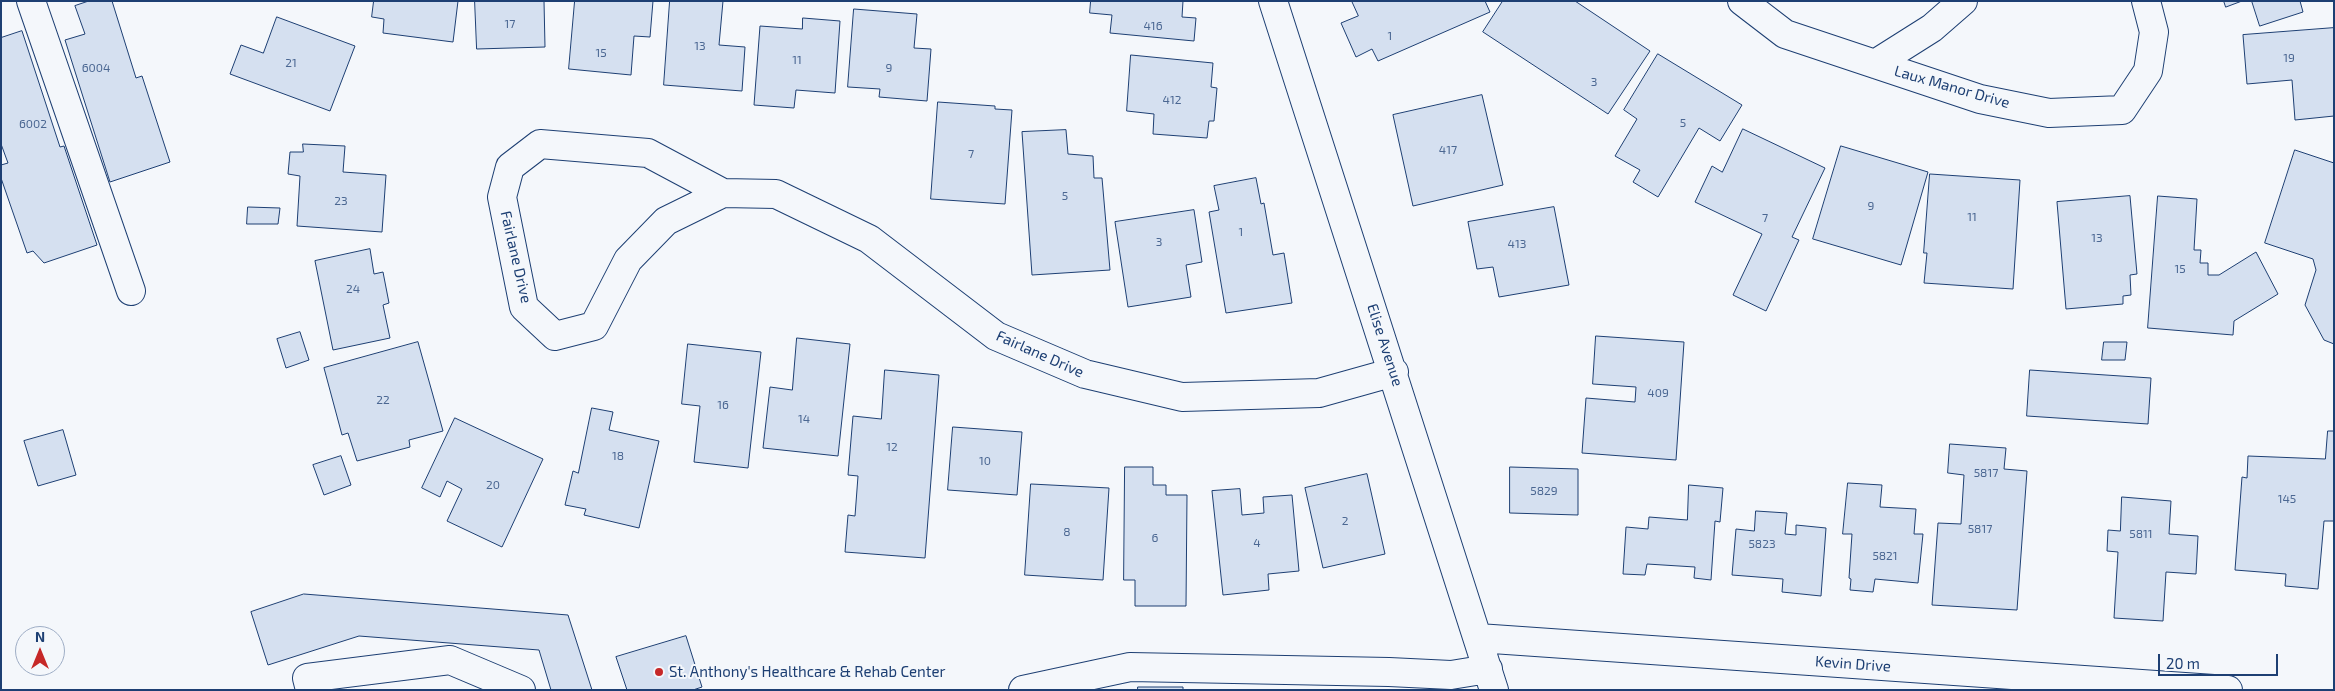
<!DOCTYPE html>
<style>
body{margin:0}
#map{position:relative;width:2335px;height:691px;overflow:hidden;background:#f4f7fb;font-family:"Exo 2",sans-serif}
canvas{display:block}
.frame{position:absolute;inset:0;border:2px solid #1d3f73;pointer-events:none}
.north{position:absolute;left:15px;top:626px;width:50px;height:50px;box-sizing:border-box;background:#f4f7fb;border:1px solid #9eadc5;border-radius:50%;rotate:0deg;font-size:14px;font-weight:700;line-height:20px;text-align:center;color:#1d3f73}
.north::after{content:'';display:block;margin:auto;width:18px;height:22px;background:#c62828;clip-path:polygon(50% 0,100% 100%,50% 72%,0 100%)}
.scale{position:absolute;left:2158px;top:654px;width:120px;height:22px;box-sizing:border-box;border:2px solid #1d3f73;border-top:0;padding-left:6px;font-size:15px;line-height:18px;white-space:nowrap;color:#1d3f73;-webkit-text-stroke:4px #f4f7fb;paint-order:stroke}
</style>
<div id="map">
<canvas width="2335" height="691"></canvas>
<div class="frame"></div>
<div class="north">N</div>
<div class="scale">20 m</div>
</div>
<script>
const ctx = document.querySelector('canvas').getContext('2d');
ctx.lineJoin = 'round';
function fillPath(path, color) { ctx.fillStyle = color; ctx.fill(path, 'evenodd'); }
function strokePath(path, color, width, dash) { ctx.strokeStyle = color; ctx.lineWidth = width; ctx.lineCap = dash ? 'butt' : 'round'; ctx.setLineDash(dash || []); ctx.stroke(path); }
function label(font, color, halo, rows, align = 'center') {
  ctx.font = font + ' "Exo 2",sans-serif'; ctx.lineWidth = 4; ctx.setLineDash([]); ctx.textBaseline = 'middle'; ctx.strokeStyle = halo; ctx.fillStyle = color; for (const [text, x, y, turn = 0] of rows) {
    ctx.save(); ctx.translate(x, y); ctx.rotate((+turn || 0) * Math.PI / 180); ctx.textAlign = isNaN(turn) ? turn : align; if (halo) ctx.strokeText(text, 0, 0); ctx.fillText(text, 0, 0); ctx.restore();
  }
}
const building = new Path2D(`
 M89 1H112L136 78 142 76 170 162 110 182 65 40 85 34 75 6Z
 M374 1H458L453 42 383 33 384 19 372 17Z
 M475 1H544L545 47 477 49Z
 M575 1H653L650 37 634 36 631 75 569 69Z
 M670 1H723L719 45 745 47 742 91 664 85Z
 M1091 1H1183L1182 17 1196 18 1194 41 1110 33 1112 15 1090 13Z
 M1352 1H1485L1490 12 1378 61 1372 49 1356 57 1341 23 1358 16Z
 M1503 1H1575L1650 51 1608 114 1483 32Z
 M2224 1H2242L2226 7Z
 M2252 1H2300L2303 12 2260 26Z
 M854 9 917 14 914 48 931 49 927 101 879 97 880 89 848 87Z
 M277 17 355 46 330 111 230 74 241 45 263 53Z
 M803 18 840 21 835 93 796 90 794 108 754 105 760 26 802 29Z
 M2334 28V116L2295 120 2292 80 2247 84 2243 35Z
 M22 31 60 147 64 146 97 245 44 263 33 251 27 253 1 178V165L8 163 1 144V38Z
 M1658 54 1742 105 1720 141 1699 128 1658 197 1633 182 1640 170 1615 156 1637 119 1624 110Z
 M1131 55 1213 63 1211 87 1217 88 1214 121H1209L1207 138 1153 134 1154 114 1127 111Z
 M1482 95 1503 185 1413 206 1393 115Z
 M938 102 995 106V109L1012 110 1005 204 931 199Z
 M1743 129 1825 168 1792 237 1799 240 1766 311 1733 295 1762 234 1695 202 1712 166 1722 172Z
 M1066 130 1068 154 1093 156 1094 178H1102L1110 270 1032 275 1022 132Z
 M303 144 345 146 343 172 386 175 382 232 297 226 300 176 288 174 290 152H303Z
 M1841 146 1928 172 1901 265 1813 239Z
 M2295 150 2334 163V344L2324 340 2305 305 2316 270 2313 259 2265 243Z
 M1930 174 2020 180 2013 289 1924 283 1927 253H1924Z
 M1256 178 1261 204 1264 203 1273 255 1284 253 1292 303 1226 313 1209 212 1219 210 1214 186Z
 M2130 196 2137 274 2130 275 2131 295 2123 296V304L2066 309 2057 202Z
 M2158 196 2197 199 2194 250H2201L2200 263H2208V275H2219L2256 252 2278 294 2234 321 2233 335 2148 328Z
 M248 207 280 208 278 224H247Z
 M1554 207 1569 285 1499 297 1493 267 1477 269 1468 222Z
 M1194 210 1202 262 1186 265 1191 297 1128 307 1115 222Z
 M370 249 374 274 383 272 389 303 383 305 390 338 333 350 315 261Z
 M300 332 309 360 286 368 277 339Z
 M1596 336 1684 342 1676 460 1582 453 1586 398 1635 402 1636 387 1593 384Z
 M797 338 850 344 838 456 763 448 770 387 792 390Z
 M418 342 443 431 409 440 410 447 357 461 348 433 342 435 324 368Z
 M2104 342H2127L2125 360H2102Z
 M688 344 761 352 748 468 694 462 700 406 682 404Z
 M885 370 939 375 925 558 845 552 848 515 855 516 858 476 848 475 853 416 881 419Z
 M2030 370 2151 378 2148 424 2027 416Z
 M592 408 613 412 609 430 659 441 639 528 584 515 586 509 565 505 573 471 578 473Z
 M455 418 543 459 502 547 447 521 462 489 447 481 440 497 422 488Z
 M953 427 1022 432 1017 495 948 490Z
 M63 430 76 475 38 486 24 441Z
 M2328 431H2334V521H2324L2318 589 2285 586 2286 574 2235 570 2242 477 2247 478 2248 456 2325 459Z
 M1950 444 2006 448 2004 469 2027 471 2017 610 1932 605 1938 523 1961 524 1964 475 1948 473Z
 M341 456 351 485 324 495 313 465Z
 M1125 467H1153V485H1166V495H1187L1186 606H1135V580H1124Z
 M1510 467 1578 469V515L1510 513Z
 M1367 474 1385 554 1323 568 1305 488Z
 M1848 483 1882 485 1880 507 1916 509 1914 534H1923L1918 583 1875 579 1873 592 1850 590 1851 579 1849 578 1852 534H1843Z
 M1031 484 1109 488 1103 580 1025 575Z
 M1689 485 1723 488 1720 522 1715 521 1711 580 1694 578 1695 567 1647 564 1645 575 1623 574 1626 527 1648 529 1649 517 1687 520Z
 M1240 489 1242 515 1264 513 1263 497 1292 495 1299 571 1268 574 1269 590 1223 595 1212 491Z
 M2122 497 2171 501 2169 534 2198 536 2196 574 2166 572 2163 621 2114 618 2118 552 2107 551 2108 530 2120 531Z
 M1756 511 1787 513 1785 534 1796 535V525L1826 528 1821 596 1782 592 1783 579 1732 575 1736 529 1754 531Z
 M304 594 568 615 592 690H551L539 650 359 636 268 665 251 612Z
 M686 636 702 687 693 690H627L616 657Z
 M1138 687H1183V690H1138Z`);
fillPath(building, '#d5e0f0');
strokePath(building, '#1d3f73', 1);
const minor = new Path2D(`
 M31 1 131 291
 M1273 1 1494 690
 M1742 1 1785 34 1980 99 2049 113 2122 110 2148 71 2154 32 2146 1
 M1875 64 1932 28 1963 1
 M723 193 666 221 628 260 594 326 555 336 524 307 502 197 510 167 540 144 648 153 723 193 776 194 869 239 996 336 1085 374 1182 397 1319 393 1394 372
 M1478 638 2228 690
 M310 690 307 678 450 660 521 690
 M1023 690 1130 667 1389 672 1451 675 1488 669`);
strokePath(minor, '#1d3f73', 30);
strokePath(minor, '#f4f7fb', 28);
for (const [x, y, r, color] of [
 [659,672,5,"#c62828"]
]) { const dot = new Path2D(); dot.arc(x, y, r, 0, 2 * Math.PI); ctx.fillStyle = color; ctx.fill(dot); strokePath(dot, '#f4f7fb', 2); }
label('12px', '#4b6792', null, [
 ["17",510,24],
 ["416",1153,26],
 ["1",1390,36],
 ["13",700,46],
 ["15",601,53],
 ["19",2289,58],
 ["11",797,60],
 ["21",291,63],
 ["6004",96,68],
 ["9",889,68],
 ["3",1594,82],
 ["412",1172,100],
 ["5",1683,123],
 ["6002",33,124],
 ["417",1448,150],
 ["7",971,154],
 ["5",1065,196],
 ["23",341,201],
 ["9",1871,206],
 ["11",1972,217],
 ["7",1765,218],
 ["1",1241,232],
 ["13",2097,238],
 ["3",1159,242],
 ["413",1517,244],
 ["15",2180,269],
 ["24",353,289],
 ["409",1658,393],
 ["22",383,400],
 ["16",723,405],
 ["14",804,419],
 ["12",892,447],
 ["18",618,456],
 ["10",985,461],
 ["5817",1986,473],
 ["20",493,485],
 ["5829",1544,491],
 ["145",2287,499],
 ["2",1345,521],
 ["5817",1980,529],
 ["8",1067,532],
 ["5811",2141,534],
 ["6",1155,538],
 ["4",1257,543],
 ["5823",1762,544],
 ["5821",1885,556]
]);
label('15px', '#1d3f73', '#f4f7fb', [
 ["Laux Manor Drive",1952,87,16],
 ["Fairlane Drive",516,257,77],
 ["Elise Avenue",1385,345,72],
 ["Fairlane Drive",1040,354,24],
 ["Kevin Drive",1853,664,4]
]);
label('15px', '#1d3f73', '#f4f7fb', [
 ["St. Anthony's Healthcare & Rehab Center",669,672]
], 'left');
</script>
